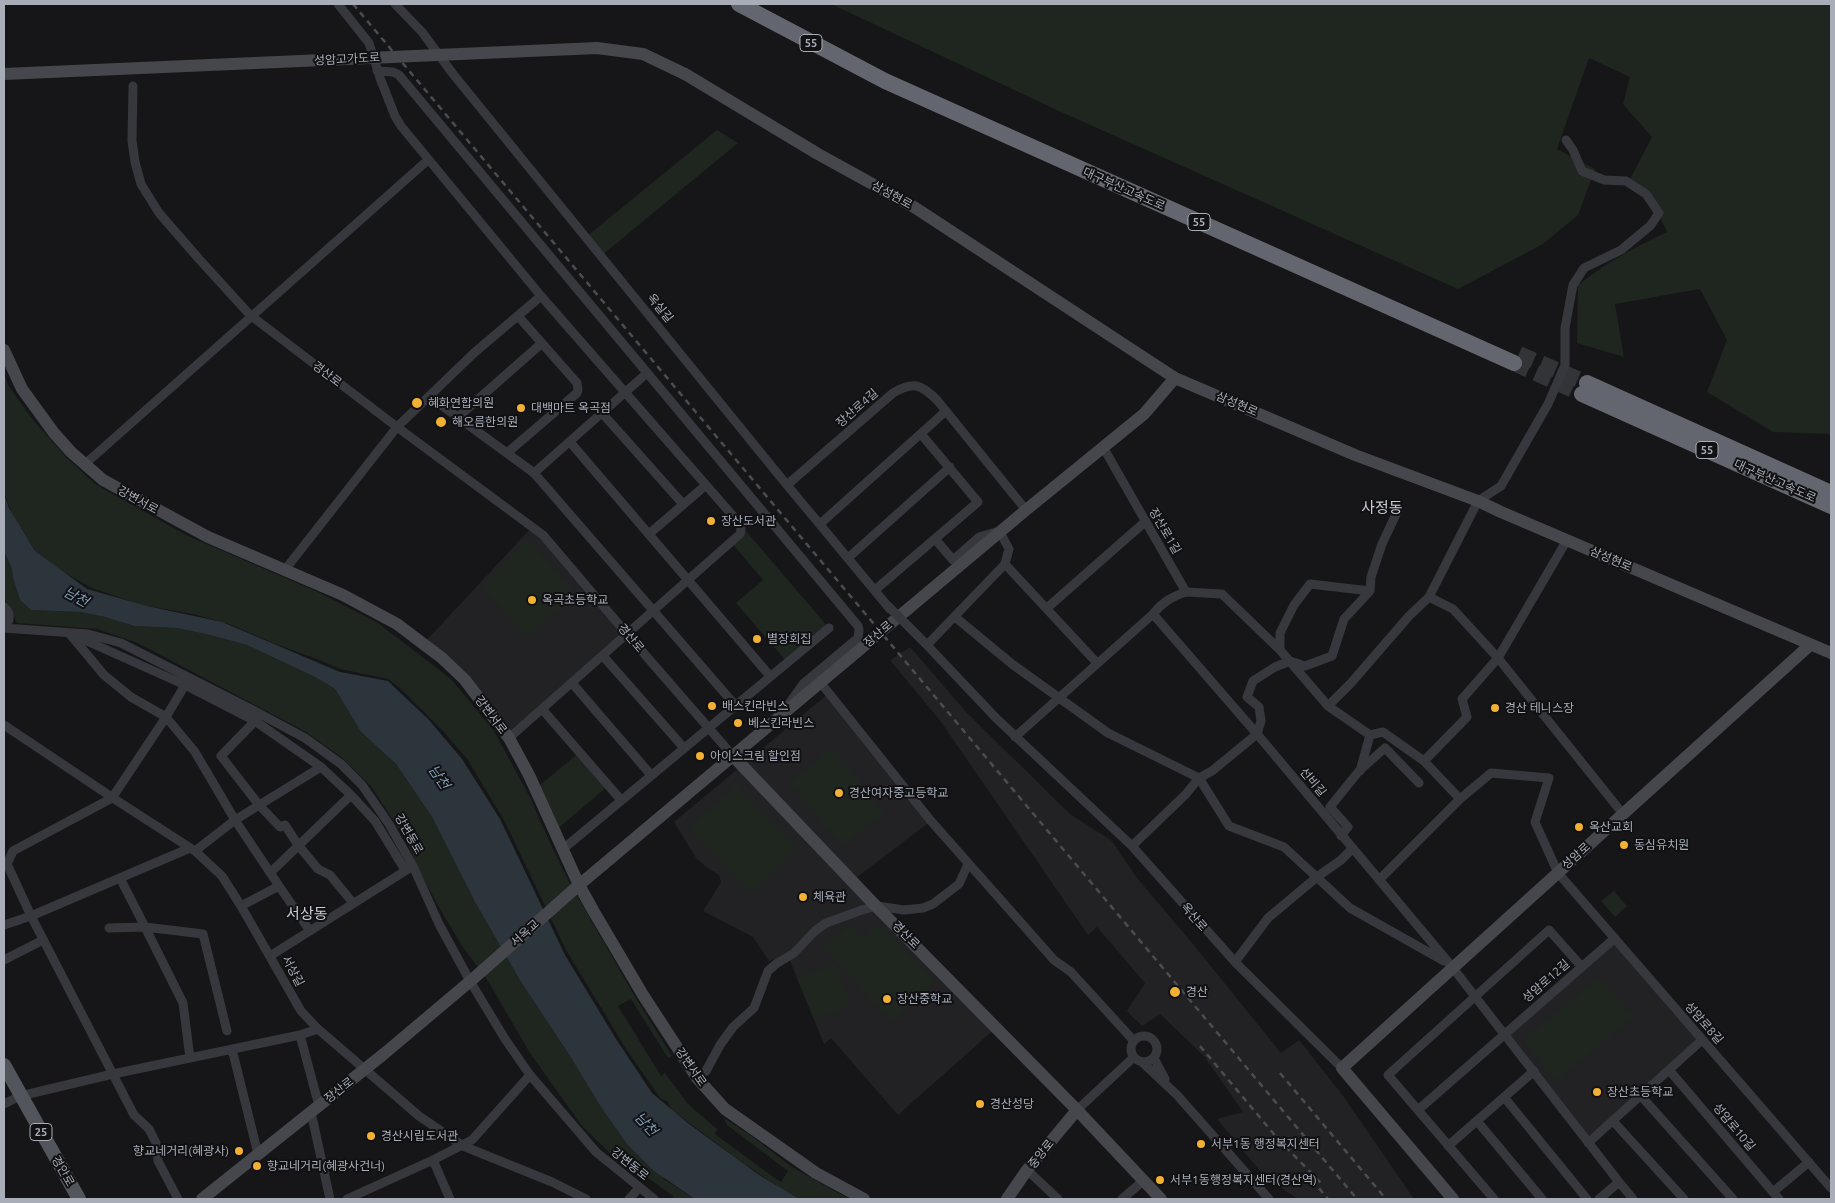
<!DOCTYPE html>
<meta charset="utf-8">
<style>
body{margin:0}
#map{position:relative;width:1835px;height:1203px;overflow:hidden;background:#161618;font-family:Ubuntu,sans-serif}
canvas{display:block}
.frame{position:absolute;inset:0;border:5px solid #a8adb8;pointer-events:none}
</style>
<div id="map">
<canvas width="1835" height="1203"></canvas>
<div class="frame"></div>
</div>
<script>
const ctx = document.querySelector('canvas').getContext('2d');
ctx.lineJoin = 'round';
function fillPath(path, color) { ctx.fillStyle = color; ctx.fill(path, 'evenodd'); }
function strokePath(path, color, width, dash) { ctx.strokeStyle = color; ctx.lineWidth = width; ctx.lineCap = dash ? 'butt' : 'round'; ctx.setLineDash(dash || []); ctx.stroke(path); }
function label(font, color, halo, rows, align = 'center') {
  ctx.font = font + ' Ubuntu,"Noto Sans KR",sans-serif'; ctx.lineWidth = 4; ctx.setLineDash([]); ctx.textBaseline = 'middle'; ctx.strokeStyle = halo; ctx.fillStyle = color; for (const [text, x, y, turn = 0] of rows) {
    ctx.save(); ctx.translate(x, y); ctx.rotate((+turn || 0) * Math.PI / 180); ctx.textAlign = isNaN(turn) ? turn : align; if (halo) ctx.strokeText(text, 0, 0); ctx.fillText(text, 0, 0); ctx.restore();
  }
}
fillPath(new Path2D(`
 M533 526 627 634 509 738 424 643Z
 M910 647 968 714 1070 814 1112 841 1137 878 1193 944 1281 1053 1299 1040 1344 1097 1414 1199H1298L1265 1177 1217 1119 1243 1112 1204 1056 1160 1014 1142 1026 1127 1011 1145 983 1097 927 1088 935 941 722 890 660Z
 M829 693 931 821 853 880 997 1027 898 1115 831 1038 824 1044 788 956 790 954 769 961 753 937 703 911 721 882 719 875 705 866 696 858 674 822Z
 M1615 938 1702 1040 1588 1143 1505 1034Z`), '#222225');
fillPath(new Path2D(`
 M831 4H1831V434L1773 432 1707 392 1727 340 1700 289 1615 304 1624 357 1577 343 1578 285C1606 263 1635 247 1667 232L1655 206 1627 185 1652 137 1623 104 1630 77 1589 58 1557 149 1595 169 1578 215 1543 244 1458 289 1059 111Z
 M717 130 738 143 601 256 586 237Z
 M4 373 8 385 33 420 65 456 95 484 188 536 318 592 378 623 451 679 494 731 532 801 540 821 567 878 634 995 672 1056 668 1058 631 999 618 1006 661 1076 665 1073 688 1104 717 1129 715 1134 772 1176 781 1182 788 1171 727 1125 724 1118 753 1137 792 1167 849 1199H796L740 1161 672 1110 667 1101 661 1099 626 1049 566 950 505 822 468 760 443 731 401 689 388 679 340 669 317 659 278 645 229 624 193 614 142 605 92 588 63 572 35 551 12 513 4 493Z
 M740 524 829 628 787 662 736 603 763 580 731 542Z
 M527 539 576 594 527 636 482 587Z
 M4 551 12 569 13 578 20 600 31 610 81 612 105 617 134 626 177 628 210 635 247 645 315 677 335 689 361 732 396 764 432 817 475 902 521 982 570 1056 599 1104 664 1179 695 1199H672L673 1196 647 1177 634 1169 625 1154 616 1159 582 1126 530 1053 488 981 462 946 440 909 421 874 407 842 371 786 341 757 306 732 138 643 97 629 17 623 4 598Z
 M833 748 884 814 842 846 790 782Z
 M580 752 608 786 555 831 535 789Z
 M736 786 797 848 751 892 689 828Z
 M1614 891 1627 906 1615 917 1601 901Z
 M850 924 863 938 880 924 935 982 892 1021 823 946Z
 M835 964 851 1005 814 1020 797 978Z
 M1599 978 1633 1017 1556 1081 1523 1040Z`), '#1e261f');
fillPath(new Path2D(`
 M4 494 9 508 35 551 87 589 147 606 222 622 340 672 388 681 429 720 462 759 500 819 565 955 616 1039 652 1093 689 1124 759 1175 799 1199H695L654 1171 627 1144 599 1104 570 1056 521 982 475 902 432 817 396 764 361 732 335 689 315 677 247 645 210 635 177 628 134 626 105 617 81 612 31 610 20 600 13 578 12 569 4 551Z`), '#2c353c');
strokePath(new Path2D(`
 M1519 354 1587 383
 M1514 363 1582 394`), '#333438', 16, [16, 8]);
strokePath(new Path2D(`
 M338 4 369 43 380 78 395 116 401 126 541 296 740 524 741 530 740 534 509 738
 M395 4 422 32 453 74 782 479 890 609
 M377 71 393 72 399 75 858 626 859 630 858 638 803 684 788 705
 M133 86 132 141 135 162 141 184 159 213 199 259 250 315 397 427 543 535 627 634 733 756
 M429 396 534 473 735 705
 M602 413 683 504
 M458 417 542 343
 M570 442 770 676
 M507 453 577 393 578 390 577 383 518 316
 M85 464 428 160
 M534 473 647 373
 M787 485 893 393C913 381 921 384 937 400L1026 510
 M820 524 946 411
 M649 534 706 485
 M935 539 953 560 979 537 996 532
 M848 558 950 467
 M1005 564 1097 663
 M284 571 397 427 474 353 541 296
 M875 590 978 502 921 434
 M1186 592 1222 594 1280 650 1328 706 1370 735 1383 732 1424 761 1460 799 1379 880
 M1429 597 1453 609 1498 658 1623 814
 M4 607C11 613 11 621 4 627
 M1047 608 1146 521
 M1153 614 1257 734 1449 963 1619 1182 1633 1199
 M955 617 1012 664 1108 733 1199 778 1212 771 1257 734 1261 721 1259 707 1247 697 1253 681 1275 667 1290 661 1305 666 1332 656 1344 619 1370 591 1371 577 1382 544 1398 510
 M4 628 88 634 121 643 249 708 305 738 341 764 362 785 389 824 413 866 439 924 470 981 505 1039 530 1075 596 1152 654 1199
 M925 643 996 718 1132 846 1235 962 1342 1068
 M927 645 1005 564 1009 549 1000 532
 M1280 650V633L1294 605 1310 584 1370 591
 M603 656 684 748
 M820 682 931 821 1054 960 1071 972 1134 1041
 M572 683 651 775
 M185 685 69 633 104 675 131 697 166 717 185 685 255 721
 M1328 706 1351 683 1409 616 1429 597 1478 501 1501 486 1548 404 1565 365V328L1573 285 1584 268 1621 250 1650 226 1659 213 1646 194 1626 181 1604 180 1582 171 1573 150 1566 140
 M542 709 621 800
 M4 725 119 802 195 851 222 876 241 906 301 1011 318 1029 419 1116 463 1146 552 1182 586 1199
 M1015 737 1153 614C1163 602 1171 597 1186 592L1103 447
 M1424 761 1467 717 1462 699 1498 658 1567 540
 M321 767 255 721 221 756 259 805 280 827 285 825 298 845 318 869 330 875 353 903
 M1360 771 1370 735
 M351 795 375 821 405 870
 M1460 799 1491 773 1549 778 1535 822 1558 873 1831 1188
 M1341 836 1348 827 1330 807 1359 771 1385 748 1419 783
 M1132 846 1186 794 1199 778 1229 826 1284 847 1350 908 1444 961
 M563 849 829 628
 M270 873 351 795 321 767 235 820 279 886
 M241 906 279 886 310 931
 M4 925 31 916 7 864 13 851 112 798 166 717 195 752 235 820 195 851
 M109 928 145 927 120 878
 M270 956 413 866
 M4 960 43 940
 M1235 962 1268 918 1317 877 1341 860 1352 849
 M300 1035 319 1106
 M1131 1049a13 13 0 1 1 26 0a13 13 0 1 1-26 0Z
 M232 1049 258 1154
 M190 1058 183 1003 145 927 203 934 227 1031
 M1154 1058 1165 1079
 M1142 1062 1177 1095 1269 1199
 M1669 1070 1779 1199
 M697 1078 706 1071 720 1045 733 1027 754 1008 768 971 776 964 794 953 815 931 826 923 862 910 877 906 904 910 923 908 933 904 959 884 968 864
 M1641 1096 1733 1199
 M1504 1097 1587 1199
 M4 1104 20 1096 113 1074 300 1035 318 1029
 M1077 1110 1134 1057
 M1418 1110 1615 938
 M311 1112 330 1199
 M1477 1121 1542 1199
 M1613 1121 1684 1199
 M1588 1143 1702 1040
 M1448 1146 1534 1071
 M433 1160 450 1199
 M1027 1170 1058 1199
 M1773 1192 1809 1162
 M178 1199 158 1161 156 1143 149 1129 134 1115 31 916 190 848
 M347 1199 433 1160 472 1140 530 1075
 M629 1199 639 1188
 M1122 1199 1143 1181
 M1494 1199 1388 1075 1549 930 1582 967
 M1599 1199 1619 1182`), '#37383d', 9);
strokePath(new Path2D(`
 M685 74 818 154 914 207 1175 378 1355 455 1478 501 1501 512 1831 653
 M4 350 22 389 54 433 71 452 103 480 208 537 343 595 397 624 442 658 465 680 509 738 529 775 579 885 594 912 643 995 697 1078 725 1109 816 1173 864 1199
 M733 756 872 902 1077 1110 1161 1199
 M202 1199 385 1053 474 978 579 885 1026 510 1144 414 1175 378
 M1007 1199 1027 1170 1077 1110
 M1453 1199 1342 1068 1810 645`), '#45474d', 12);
strokePath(new Path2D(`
 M4 1065 79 1199`), '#53555c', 14);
strokePath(new Path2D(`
 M739 4 885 81 1514 363
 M1587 383 1831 493
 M1582 394 1831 506`), '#63666e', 16);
strokePath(new Path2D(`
 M353 4 1357 1199
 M1200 1046 1278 1139 1321 1183
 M1280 1073 1386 1199
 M1312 1180 1328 1199`), '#4a4c52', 2.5, [6, 5]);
strokePath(new Path2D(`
 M888 606 925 643`), '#37383d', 9);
strokePath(new Path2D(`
 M4 74 597 48 643 54 685 74`), '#45474d', 12);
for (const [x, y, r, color] of [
 [417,403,6,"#f2b134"],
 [521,408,5,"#f2b134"],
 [441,422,6,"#f2b134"],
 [711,521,5,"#f2b134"],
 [532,600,5,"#f2b134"],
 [757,639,5,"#f2b134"],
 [712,706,5,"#f2b134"],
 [1495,708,5,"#f2b134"],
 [738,723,5,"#f2b134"],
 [700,756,5,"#f2b134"],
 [839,793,5,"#f2b134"],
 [1579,827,5,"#f2b134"],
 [1624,845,5,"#f2b134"],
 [803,897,5,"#f2b134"],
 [1175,992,6,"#f2b134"],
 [887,999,5,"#f2b134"],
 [1597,1092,5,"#f2b134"],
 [980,1104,5,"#f2b134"],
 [371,1136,5,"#f2b134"],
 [1201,1144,5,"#f2b134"],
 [239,1151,5,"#f2b134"],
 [257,1166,5,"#f2b134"],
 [1160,1180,5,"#f2b134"]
]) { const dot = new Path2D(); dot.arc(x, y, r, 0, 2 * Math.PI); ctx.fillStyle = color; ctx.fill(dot); strokePath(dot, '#111113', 2); }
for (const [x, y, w] of [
 [811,43,22],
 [1199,222,22],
 [1707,450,22],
 [41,1132,22]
]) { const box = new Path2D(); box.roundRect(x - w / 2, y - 8.5, w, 17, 4); ctx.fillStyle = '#111113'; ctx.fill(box); strokePath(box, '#a8adb8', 1); }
label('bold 11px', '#a8adb8', null, [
 ["55",811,43],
 ["55",1199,222],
 ["55",1707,450],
 ["25",41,1132]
]);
label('12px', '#a8adb8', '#111113', [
 ["성암고가도로",347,59,-3],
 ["대구부산고속도로",1124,189,24],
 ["삼성현로",892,195,29],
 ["옥실길",660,308,51],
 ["경산로",327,374,37],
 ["삼성현로",1237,404,23],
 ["장산로4길",857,408,-41],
 ["대구부산고속도로",1775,481,24],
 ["강변서로",138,500,29],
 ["장산로1길",1165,531,60],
 ["삼성현로",1611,559,23],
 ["장산로",878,634,-40],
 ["경산로",631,638,50],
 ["강변서로",491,715,53],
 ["선비길",1313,782,50],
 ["강변동로",409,834,60],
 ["성암로",1576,856,-42],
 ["옥산로",1194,917,49],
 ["서옥교",525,933,-42],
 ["경산로",906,935,45],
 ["서상길",293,971,62],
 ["성암로12길",1546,981,-41],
 ["성암로8길",1704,1023,49],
 ["강변서로",691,1067,55],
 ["장산로",339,1090,-38],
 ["성암로10길",1734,1127,50],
 ["중앙로",1041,1154,-51],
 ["강변동로",630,1164,39],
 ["경안로",63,1171,60]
]);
label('12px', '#a8adb8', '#111113', [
 ["혜화연합의원",428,403],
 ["대백마트 옥곡점",531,408],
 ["해오름한의원",452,422],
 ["장산도서관",721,521],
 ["옥곡초등학교",542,600],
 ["별장회집",767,639],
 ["배스킨라빈스",722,706],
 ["경산 테니스장",1505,708],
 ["베스킨라빈스",748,723],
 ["아이스크림 할인점",710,756],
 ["경산여자중고등학교",849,793],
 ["옥산교회",1589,827],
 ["동심유치원",1634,845],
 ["체육관",813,897],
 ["경산",1186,992],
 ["장산중학교",897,999],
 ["장산초등학교",1607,1092],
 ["경산성당",990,1104],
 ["경산시립도서관",381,1136],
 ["서부1동 행정복지센터",1211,1144],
 ["향교네거리(혜광사)",229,1151,"right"],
 ["향교네거리(혜광사건너)",267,1166],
 ["서부1동행정복지센터(경산역)",1170,1180]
], 'left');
label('italic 14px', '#7f9bb3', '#111113', [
 ["남천",76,597,29],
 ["남천",439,777,56],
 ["남천",646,1124,47]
]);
label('15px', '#c9ccd4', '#111113', [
 ["사정동",1382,508],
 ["서상동",307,914]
]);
</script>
